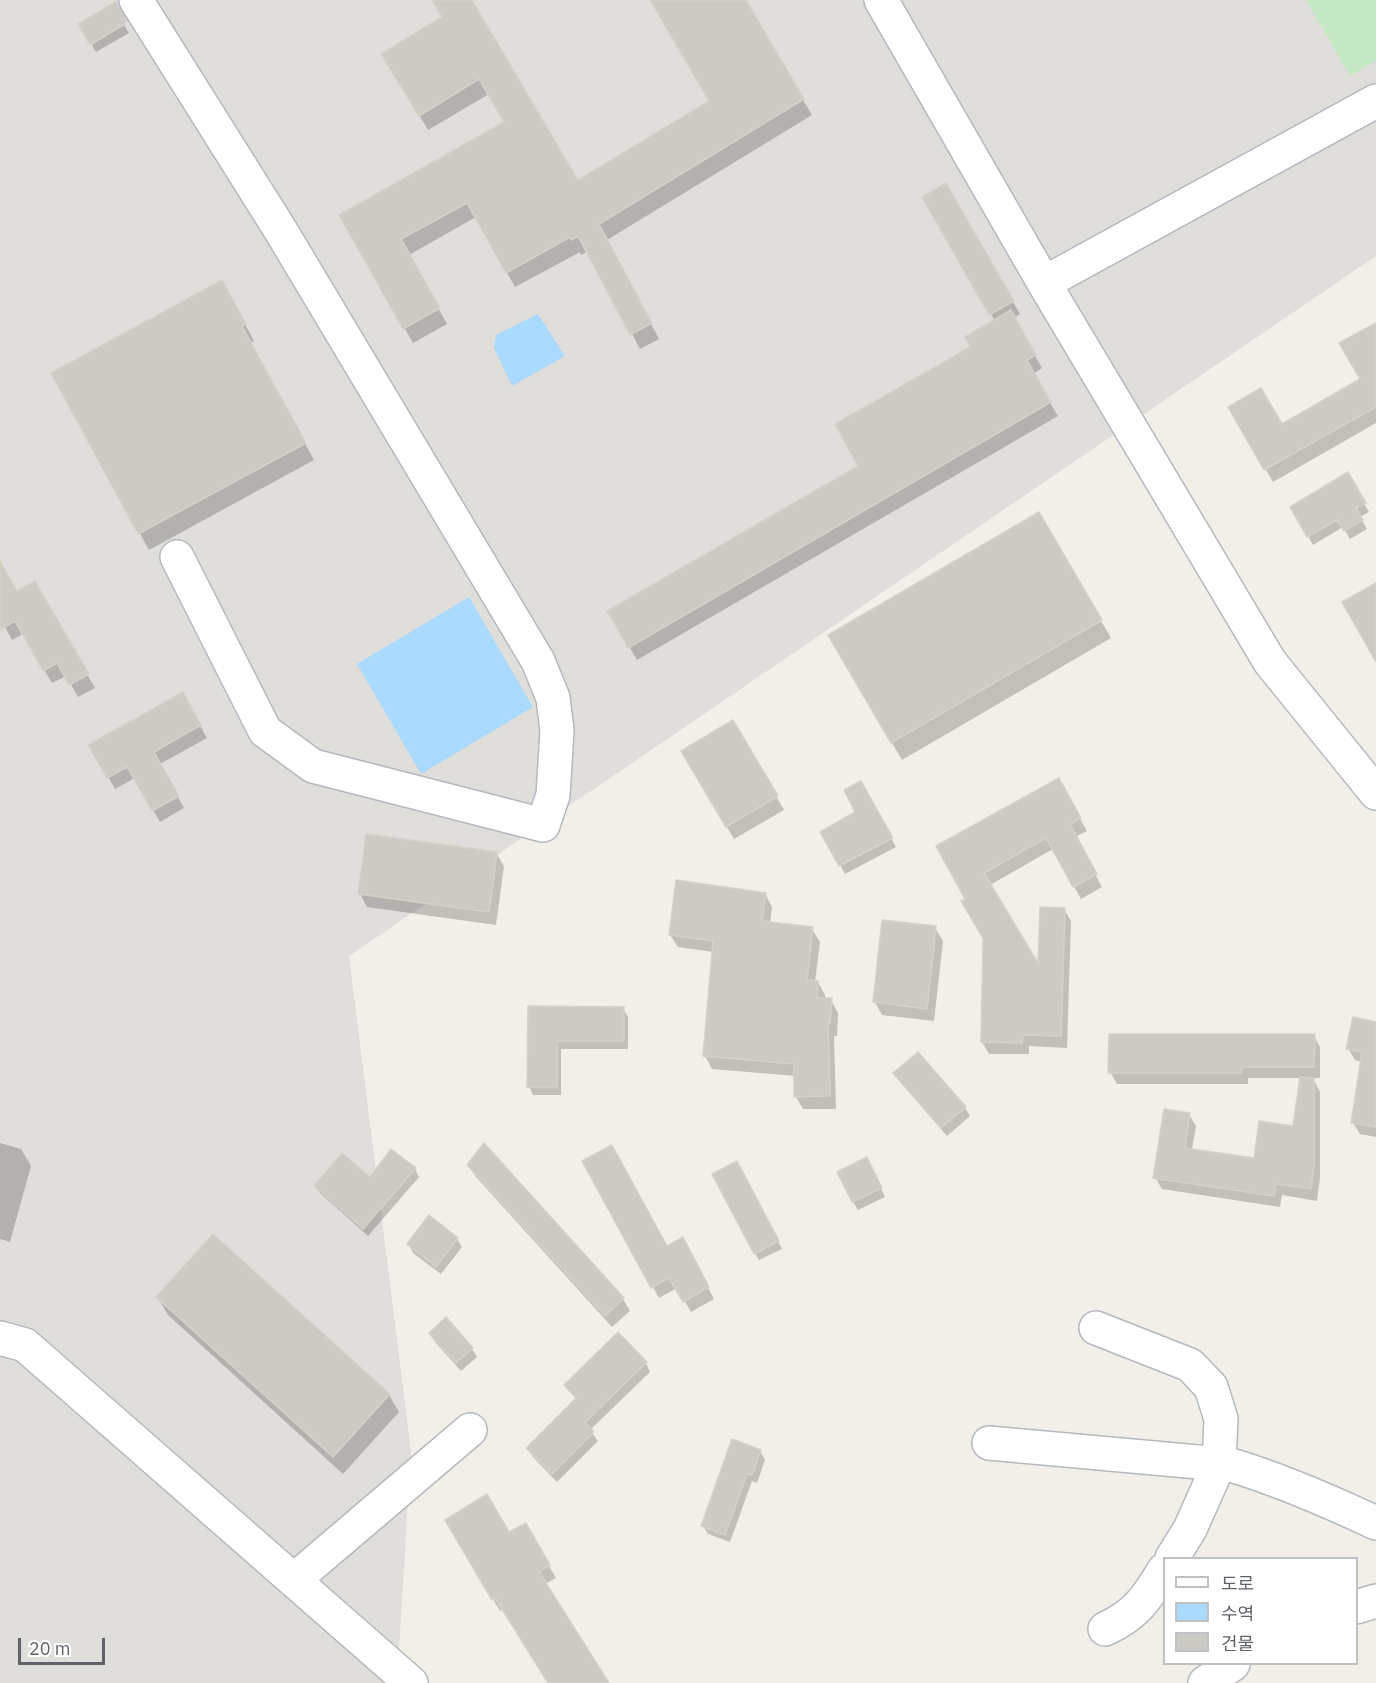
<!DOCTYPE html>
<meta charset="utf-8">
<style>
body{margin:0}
#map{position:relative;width:1376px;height:1683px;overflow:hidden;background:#f1efe8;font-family:"IBM Plex Sans","Noto Sans KR",sans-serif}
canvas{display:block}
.legend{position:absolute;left:1163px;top:1557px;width:195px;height:108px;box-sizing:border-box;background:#fff;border:2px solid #bfc1c3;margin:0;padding:8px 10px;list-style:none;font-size:18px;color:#5f6368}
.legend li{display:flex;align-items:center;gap:12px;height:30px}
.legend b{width:30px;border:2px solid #bfc1c3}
.scale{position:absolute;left:18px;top:1638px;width:87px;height:27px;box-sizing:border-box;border:3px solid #5f6368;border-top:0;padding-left:8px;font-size:18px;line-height:21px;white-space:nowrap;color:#5f6368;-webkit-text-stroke:4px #fff;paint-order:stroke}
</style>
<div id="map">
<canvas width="1376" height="1683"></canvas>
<ul class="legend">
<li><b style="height:8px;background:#fff"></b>도로</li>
<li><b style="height:16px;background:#aadaff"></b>수역</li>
<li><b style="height:16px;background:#cccac5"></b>건물</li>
</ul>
<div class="scale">20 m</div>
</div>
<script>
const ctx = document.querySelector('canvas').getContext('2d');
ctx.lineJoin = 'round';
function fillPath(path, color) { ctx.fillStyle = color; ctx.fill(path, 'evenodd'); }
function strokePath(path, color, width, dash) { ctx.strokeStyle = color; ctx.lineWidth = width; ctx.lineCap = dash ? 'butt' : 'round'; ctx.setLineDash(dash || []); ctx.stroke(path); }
fillPath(new Path2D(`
 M0 0H1376V256L349 956 411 1451 397 1683H0Z`), '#e0deda');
fillPath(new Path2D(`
 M1306 0H1376V61L1350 76Z`), '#c5e8c5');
fillPath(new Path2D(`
 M538 314 565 356 512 386 494 348 496 335Z
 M469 597 533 707 421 774 357 664Z`), '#aadaff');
fillPath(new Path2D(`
 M434 0H470L577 182 711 102 651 0H744L812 115 607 240 659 339 640 349 588 251 581 255 580 252 515 287 476 217 409 255 447 324 413 343 341 215 506 123 489 94 428 130 383 54 444 17Z
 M112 6 129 33 96 52 80 25Z
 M946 185 1020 314 1014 318 1042 368 1033 374 1058 416 637 660 609 612 860 466 995 321 924 197Z
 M231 298 254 341 250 343 314 460 149 550 53 374Z
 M1376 335V423L1273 482 1230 408 1281 426 1362 380Z
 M1347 475 1369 512 1360 517 1367 529 1350 539 1343 527 1313 545 1292 508Z
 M1039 514 1111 638 902 760 830 636Z
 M0 564 17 593 34 583 95 688 78 697 66 676 52 683 23 634 12 640 0 618Z
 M182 694 207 738 160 764 184 808 160 822 135 778 115 789 90 745Z
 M733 722 784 810 734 839 683 752Z
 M1058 780 1087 831 1075 837 1102 887 1081 899 1053 849 990 885 1039 968 1064 909 1071 921 1067 1048 1029 1046V1054H989L982 1042 985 938 967 899 938 847Z
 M860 783 896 847 845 874 822 832 857 813Z
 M496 853 504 866 496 925 367 907 360 894Z
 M765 894 772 907 770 924 812 929 820 942 815 982H818L825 995V1000H831L838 1013 837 1036H834L836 1109H803L796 1097V1076L712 1069 705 1056 713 952 678 947 670 935Z
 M935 928 943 941 934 1021 882 1015 875 1002Z
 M529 1007 623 1008 628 1017V1049H561V1095H533L529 1086Z
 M1376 1024V1137L1360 1134 1353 1123 1362 1062 1355 1060 1348 1048Z
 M1314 1036 1320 1047V1078H1313L1320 1092V1177L1317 1201 1282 1195 1280 1207 1162 1189 1155 1177 1189 1114 1196 1126 1192 1150 1255 1160 1294 1128 1301 1078H1248V1084H1117L1110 1072Z
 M895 1073 965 1108 970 1116 947 1136 900 1082Z
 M0 1143 21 1149 31 1166 10 1242 0 1239Z
 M484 1146 623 1299 630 1311 612 1327 476 1177 469 1165Z
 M391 1152 415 1169 419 1177 368 1236 320 1193 315 1186 370 1180Z
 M584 1161 667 1248 688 1250 714 1299 691 1312 677 1288 659 1298Z
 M871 1167 885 1197 858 1210 853 1202Z
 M740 1170 782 1249 759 1260 755 1253Z
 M457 1239 462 1247 441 1274 413 1253 409 1244Z
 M158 1298 389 1395 399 1412 343 1474 168 1315Z
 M430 1334 472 1349 477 1357 461 1371 435 1342Z
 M646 1363 650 1372 590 1430 598 1441 557 1482 533 1457 528 1449 577 1400 566 1385Z
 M760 1451 765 1460 757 1483 752 1481 730 1542 708 1534 703 1526Z
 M447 1520 509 1534 525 1525 556 1578 545 1584 607 1683H549L503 1609 500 1611Z`), '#0003');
const building = new Path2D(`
 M432 0H472L578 180 709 101 650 0H746L804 99 599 224 652 323 630 335 578 236 571 240 570 237 506 273 467 203 401 239 440 308 403 329 339 215 504 122 479 79 419 116 381 54 442 17Z
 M117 1 127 21 124 23 125 24 90 45 78 24Z
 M946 183 1014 301 989 315 922 197Z
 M222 280 246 324 242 326 306 443 138 534 51 373Z
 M1011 310 1036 355 1027 360 1051 402 628 648 607 611 858 466 835 424 970 347 965 337Z
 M1376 323V407L1264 470 1228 407 1261 388 1282 424 1360 379 1339 343Z
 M1348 472 1366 503 1356 508 1363 520 1344 531 1337 520 1307 537 1290 507Z
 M1039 512 1102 620 891 743 828 635Z
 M0 561 17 591 35 581 89 674 69 685 57 663 43 671 15 621 0 630Z
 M1376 583V662L1342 602Z
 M183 692 201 725 154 752 179 796 152 811 127 767 107 778 88 745Z
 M733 720 778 796 726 827 681 751Z
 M1059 778 1081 818 1070 824 1097 874 1073 887 1046 838 984 873 1038 963 1040 907 1065 908 1061 1036 1023 1035 1022 1043 981 1042 983 938 961 901 965 899 936 846Z
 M861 781 893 838 839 866 820 832 855 812 844 790Z
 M366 834 497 852 489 912 358 894Z
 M676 880 766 893 762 921 813 927 807 980 818 981 817 998H832L830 1023H828L830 1096 794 1097V1064L703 1056 713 941 669 935Z
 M882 920 936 926 927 1009 873 1002Z
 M528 1006 624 1007V1041H557V1087H527Z
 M1353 1017 1376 1022V1127L1351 1123 1362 1052 1346 1049Z
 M1109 1034H1315L1314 1067H1242V1073H1108Z
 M918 1052 966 1107 941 1128 893 1073Z
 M1300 1077 1314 1078V1164L1311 1189 1276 1184 1274 1196 1153 1178 1164 1109 1190 1113 1185 1148 1254 1158 1259 1121 1293 1126Z
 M484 1143 624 1298 605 1316 467 1165Z
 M612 1145 667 1246 683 1237 709 1287 683 1302 669 1278 651 1288 582 1161Z
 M391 1149 416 1168 363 1229 314 1186 342 1153 370 1177Z
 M867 1157 882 1188 852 1202 837 1172Z
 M737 1161 779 1241 754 1254 712 1174Z
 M429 1215 458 1238 436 1267 407 1244Z
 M213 1234 390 1394 333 1457 156 1297Z
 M446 1317 473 1348 456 1363 429 1333Z
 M618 1332 647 1362 585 1422 594 1432 552 1474 526 1448 576 1398 564 1385Z
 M732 1439 761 1450 752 1475 747 1474 725 1535 701 1526Z
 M487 1494 509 1532 526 1523 550 1565 539 1572 609 1683H548L495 1598 492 1600 445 1520Z`);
fillPath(building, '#cccac5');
strokePath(building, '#d6d1c6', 1.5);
const minor = new Path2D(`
 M136 0 281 231 538 661 553 698 557 730 553 795 543 825 313 766 265 731 177 557
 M881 0 1044 283 1270 662 1376 793
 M1044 283 1376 101
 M1096 1328 1190 1365 1211 1387 1221 1419 1219 1464 1190 1529 1172 1558
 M0 1338 25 1345 411 1683
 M989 1443 1231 1465C1281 1480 1329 1501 1376 1523
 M294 1580 470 1430
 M1356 1607 1376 1601
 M1105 1629C1136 1615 1147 1598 1164 1570
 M1205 1683 1233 1664`);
strokePath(minor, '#b5b8bc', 36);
strokePath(minor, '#fff', 33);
</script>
